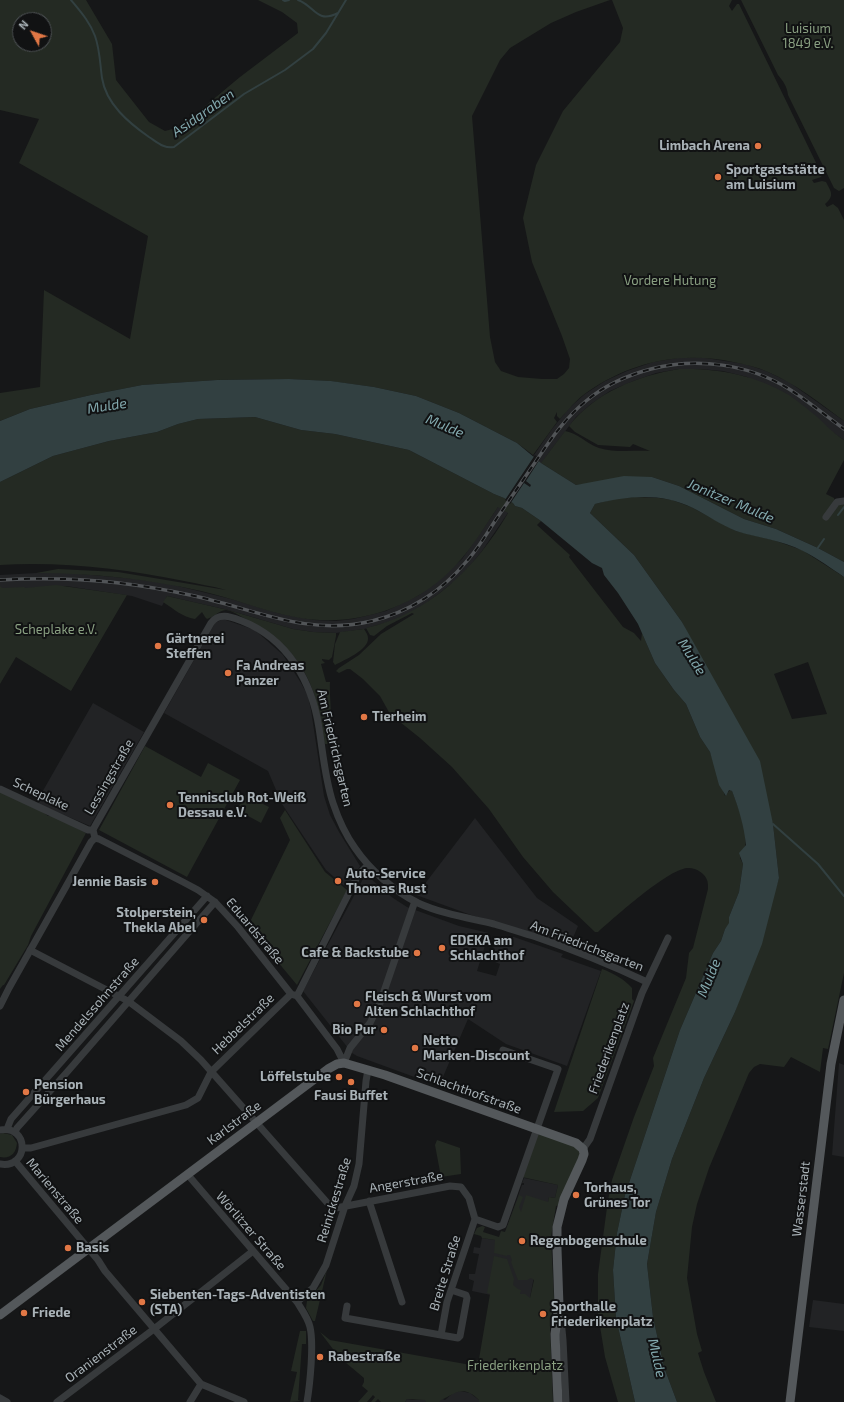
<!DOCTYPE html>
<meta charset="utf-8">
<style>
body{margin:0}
#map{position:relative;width:844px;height:1402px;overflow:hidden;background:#161718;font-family:"Exo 2",sans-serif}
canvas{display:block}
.north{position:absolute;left:12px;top:12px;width:40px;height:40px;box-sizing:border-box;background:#111213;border:1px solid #4e5255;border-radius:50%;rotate:310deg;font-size:11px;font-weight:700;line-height:16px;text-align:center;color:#a9b2b7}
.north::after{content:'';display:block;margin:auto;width:14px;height:18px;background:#e17745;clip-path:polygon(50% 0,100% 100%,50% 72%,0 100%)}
</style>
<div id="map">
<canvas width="844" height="1402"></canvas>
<div class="north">N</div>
</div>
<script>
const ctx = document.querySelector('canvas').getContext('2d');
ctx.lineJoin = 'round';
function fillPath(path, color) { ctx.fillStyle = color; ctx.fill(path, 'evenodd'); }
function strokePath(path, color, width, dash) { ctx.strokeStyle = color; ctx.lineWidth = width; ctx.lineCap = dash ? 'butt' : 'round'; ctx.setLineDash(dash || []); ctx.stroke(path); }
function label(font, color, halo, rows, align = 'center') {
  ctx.font = font + ' "Exo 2",sans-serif'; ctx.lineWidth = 4; ctx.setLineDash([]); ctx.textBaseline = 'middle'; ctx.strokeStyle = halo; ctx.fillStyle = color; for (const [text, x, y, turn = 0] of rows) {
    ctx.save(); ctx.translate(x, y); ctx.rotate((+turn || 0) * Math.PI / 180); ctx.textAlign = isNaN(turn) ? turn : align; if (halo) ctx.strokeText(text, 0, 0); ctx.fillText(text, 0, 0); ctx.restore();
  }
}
fillPath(new Path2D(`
 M699 357 745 364 766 371 789 382 844 421V440L747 377 723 371 699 369H679L656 373 631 382 610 391 591 404 576 417 548 454 482 551 469 567 454 582 424 605 408 614 392 621 364 629 336 633 313 632 293 629 228 610 167 596 162 606 132 596 66 586 0 590V575L37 573H70L137 579 170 584 231 599 278 613 314 620 336 621 353 619 386 611 419 595 462 559 552 429 569 408 585 394 605 381 627 371 653 362 677 358Z
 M223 619 255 630 283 655 301 683 308 696 311 710 324 796 330 815 339 832 360 866 347 888 326 870 282 804 268 771 164 713 215 623Z
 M93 703 144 732 90 826 36 803Z
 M475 818 537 898 578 926 569 947 471 915 408 892 413 885H424Z
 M370 878 393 898 407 907 459 926 489 933 477 971 496 976 500 964 495 962 491 953 497 939 500 936 514 937 563 954 561 957 601 971 567 1066 506 1044 468 1019 439 1086 357 1056 352 1053 303 991 363 879Z
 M839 1063 844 1065V1157L832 1155Z
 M524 1178 558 1185 555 1198 549 1197 529 1303 472 1291 474 1281 469 1279V1274H475L479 1254 473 1253 474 1247 480 1248 482 1238 502 1241 522 1185H524V1183H522Z
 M813 1300 844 1304V1331L809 1327Z
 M460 1391 470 1393 479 1400V1402H405L407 1399 413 1400 440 1398 445 1400 453 1393Z`), '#222325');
fillPath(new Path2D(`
 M0 0H86L112 44 116 80 149 122 165 131 180 127 240 77 298 33 297 23 282 12 258 0H610L576 12 551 23 510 48 500 60 472 116 490 337 495 362 501 371 518 377 542 379H557L564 374 569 368 570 359 562 336 532 262 523 218 536 165 563 111 620 42 623 28 612 0H732L729 6 732 11 737 4H739L822 175 821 177 812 180 814 183 822 181 826 182C831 192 835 195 825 204L827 207 833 204 838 208 844 220V421C820 403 796 384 768 372 757 367 744 364 733 362 680 351 630 362 586 393 576 400 568 410 560 419L557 416V412L554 418 557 422 533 455 517 443 459 413 416 396 374 387 330 381 289 379 217 380 142 385 91 395 30 409 0 421V393L40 387 44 290 130 339 148 236 19 163 39 119 0 110ZM20 20H44V44H20Z
 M741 0H844V188L839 191 834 188 788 95C787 86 783 81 778 75Z
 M679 369C718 368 755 375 789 395 796 400 804 406 811 412 822 420 832 433 844 440V460L826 494 834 498 836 505 844 504V562L818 548 776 529 744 519 679 486 652 477 576 485 541 463 565 431C578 433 587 444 599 448 615 453 634 450 650 451L633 444 630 447 598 445 575 432 569 426C596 392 637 376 679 369Z
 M255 417 301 430 335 434 409 450 494 494 504 498 513 503 515 506 522 508 541 521 537 525 570 555 569 557 623 627 634 633 641 641 642 633 655 663 674 690 686 704 700 737 710 752 725 796 730 790 732 791C737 803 749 834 745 846 744 850 742 854 740 858L743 864 739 892 729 917 730 923 725 929 721 941 713 953 680 1030 625 1195 617 1233 613 1270 616 1318 635 1402H618L605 1357 598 1314V1274L608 1200 612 1180 634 1117 654 1066 653 1058 686 978 689 953 693 948 708 889C708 886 708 882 707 880 705 873 695 867 687 868 667 870 615 917 598 932H595L553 892 523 857 489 809 452 767 420 738 390 714 380 696 363 679 350 669H347L339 673 336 671 339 668 359 655 381 634 414 614 412 613 387 626 374 636 370 635 366 628C429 614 476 568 508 513L498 507C483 529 469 553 449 572 409 611 349 628 295 617 263 611 233 598 201 591 147 579 92 573 36 573L58 569 118 572 226 590C212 586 198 584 184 581 126 569 60 561 0 565V482L53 456 109 441 157 432 178 424 198 419Z
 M636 497 659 498 672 500 691 507 736 531 773 540 802 550 844 577V973L828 1049 823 1048 820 1072 791 1057 784 1067 760 1064 754 1067 749 1073 709 1168 697 1204 692 1227 687 1278 697 1334 702 1351 698 1353 704 1372 716 1402H677L664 1367 653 1317 647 1264 656 1212 672 1159 704 1078 735 1012 779 878 773 824 682 622 634 555 590 513 595 504 618 498ZM808 662 827 714 792 719 774 674Z
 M56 585 127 595 71 691 16 657 0 684V586L2 588 24 587 25 588Z
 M167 596 228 610 293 629 313 632 336 633V636L332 657 329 660 322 659V660L325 663 321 664 326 682H330C329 697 334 733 329 744H325L324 742C321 726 318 709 314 694 304 662 280 637 251 622 245 619 232 610 226 610 218 611 214 617 207 619L205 617 202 612 195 619C182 617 174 609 163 602Z
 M364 629C366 632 368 635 368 638 369 650 344 660 335 665L333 662 335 644 340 632Z
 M145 746 201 777 208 763 240 780 187 877 99 830Z
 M0 791 43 812 48 816H55L86 833 31 936 28 945 4 985H3L0 989Z
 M245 795 269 807 261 823 237 810Z
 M285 810 325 872 347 890 297 985 248 926 290 840 280 818Z
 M602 969C613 973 624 979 632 988V999L634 1001 598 1098 583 1111 554 1112Z
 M3 1133 12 1135 17 1143C16 1154 10 1159 0 1157V1134Z
 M538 1133C548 1137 570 1141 577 1148 580 1151 579 1154 579 1157L560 1205 556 1206 551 1237 554 1299 550 1327 553 1402H479V1400C462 1384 456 1394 441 1400L439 1402H426L425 1400 407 1399 405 1402H381L378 1399 375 1402H371L375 1397 373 1395 367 1402H358L368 1391 362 1386 364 1382V1378L339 1357 320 1332 330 1340 471 1365 479 1359 490 1294 487 1293 494 1256 507 1259 514 1279 513 1285 518 1289 521 1290 520 1294H525L530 1298 534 1280 531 1278 527 1280H518L511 1262 512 1260 510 1255H507V1256L494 1253 495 1240 482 1238 481 1236 474 1234 477 1228 482 1226 485 1227 483 1232 499 1237 501 1231 505 1232 519 1195 523 1197 519 1207 521 1212 526 1195 548 1202 549 1197 555 1198 558 1185 522 1177Z
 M437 1140 460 1148 461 1174 441 1177 435 1145Z
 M327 1270 315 1321H313L306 1308 307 1301 321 1285Z
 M300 1331H306V1344H302L298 1400 301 1401 290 1402 297 1372 291 1371Z`), '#242a23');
fillPath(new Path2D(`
 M289 379 331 381 374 387 416 396 459 413 517 443 541 463 576 485 624 476 652 477 679 486 744 519 776 529 818 548 844 562V577C831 568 817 558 803 551 782 540 758 538 736 531 721 525 707 515 693 508 661 492 627 496 595 504L590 513 634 555 682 622 760 761 773 824 779 878 762 944 735 1012 704 1078 672 1159 656 1212 647 1264 653 1317 664 1367 677 1402H635L616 1318 613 1270 617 1233 625 1195 680 1030 713 953 721 941 725 929 729 923V917L739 892 743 864 739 853 746 845C744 826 739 809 732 791L729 790 726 796 719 785 710 752 700 737 686 704 674 690 655 663 638 624 618 593 604 575 602 568 592 563 541 521 522 508 515 506 513 503 504 498 494 494 409 450 335 434 301 430 255 417 198 419 178 424 157 432 109 441 53 456 0 482V421L30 409 91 395 142 385 217 380Z`), '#324041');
fillPath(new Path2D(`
 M535 455 540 459 526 481 531 485 530 487 524 483 510 504 505 500Z`), '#161718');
strokePath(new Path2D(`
 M71 0C80 11 90 22 95 36 100 50 100 64 102 78 106 104 129 123 149 137 157 142 164 149 174 147L244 94 285 70 313 49 326 33 346 0
 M283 0 285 1 289 0
 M298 0C315 6 316 24 338 13
 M838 515 844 507
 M817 549 824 539
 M773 824 818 864 844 896`), '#324041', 2);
strokePath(new Path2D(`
 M826 517 837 502 844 501
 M0 789 88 830H93
 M95 838 93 830 95 826 211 623C219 612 231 617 242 621 288 639 312 682 319 728 323 753 325 779 333 803 338 818 345 834 355 848 370 870 394 891 418 903 442 914 469 918 494 924 508 928 522 933 536 937 574 950 611 965 647 982
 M95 838 99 839 183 882 198 890 215 902 238 927 291 994 297 996 337 1049 344 1063
 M30 950 128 1001 181 1041 201 1060 331 1207 336 1208 450 1186 461 1187 469 1198 475 1219
 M297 996 358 875 368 865
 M0 1006 9 988 91 842 95 838
 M344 1063 350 1048 370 1023 380 1003 415 901
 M7 1129 11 1119 207 896
 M0 1130C30 1125 29 1169 0 1164
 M15 1132 17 1128 68 1071 215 902
 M22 1148H31L186 1105 198 1098 211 1072 291 994
 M583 1149 590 1139 642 993 668 938
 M15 1161 98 1260 105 1271 201 1384 244 1402
 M188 1175 297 1302C302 1310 308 1318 310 1327 314 1344 310 1384 307 1402
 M369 1201 402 1302
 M475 1219 498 1227 503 1225 558 1069 503 1050
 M297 1302 313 1288 326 1265 345 1206 354 1186 359 1164 366 1081 368 1070
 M347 1306 345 1318 458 1338 460 1336 467 1298 466 1295 451 1290
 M559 1313 561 1319 563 1340 566 1402
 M441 1335 447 1302 475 1219
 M0 1398 7 1402
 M57 1402 154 1329 253 1251
 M190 1402 201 1384`), '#373a3c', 7);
strokePath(new Path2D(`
 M0 1315 328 1069 337 1064 344 1063 385 1075 576 1143 583 1149 584 1154 582 1160 564 1199 557 1227V1249L559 1306 555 1334 558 1402
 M790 1402 831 1064 844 1000`), '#54585b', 9);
const rail = new Path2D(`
 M0 580C64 576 128 581 190 595 253 608 306 637 372 621 409 612 442 591 466 562 478 549 487 533 497 518 510 499 523 480 536 461 551 439 565 418 586 401 604 386 628 375 651 369 697 357 749 364 789 389 808 401 826 416 844 429`);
strokePath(rail, '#515457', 3.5);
strokePath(rail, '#111213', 2, [6]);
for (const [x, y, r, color] of [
 [758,146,4,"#e17745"],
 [718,177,4,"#e17745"],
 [158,646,4,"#e17745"],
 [228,673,4,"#e17745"],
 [364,717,4,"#e17745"],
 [170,805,4,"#e17745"],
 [338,881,4,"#e17745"],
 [155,882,4,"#e17745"],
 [204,920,4,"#e17745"],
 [442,948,4,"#e17745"],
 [417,953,4,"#e17745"],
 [357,1004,4,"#e17745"],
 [384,1030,4,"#e17745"],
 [415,1048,4,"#e17745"],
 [339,1077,4,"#e17745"],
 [351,1082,4,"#e17745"],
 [26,1092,4,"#e17745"],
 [576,1195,4,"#e17745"],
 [522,1241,4,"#e17745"],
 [68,1248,4,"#e17745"],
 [142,1302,4,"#e17745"],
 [24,1313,4,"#e17745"],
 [543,1314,4,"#e17745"],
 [320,1357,4,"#e17745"]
]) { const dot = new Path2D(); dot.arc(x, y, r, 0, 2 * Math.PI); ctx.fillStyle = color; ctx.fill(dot); strokePath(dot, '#111213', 1.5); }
label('13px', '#8aa082', '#111213', [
 ["Luisium",808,29],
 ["1849 e.V.",808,44],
 ["Vordere Hutung",670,281],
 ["Scheplake e.V.",56,630],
 ["Friederikenplatz",515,1366]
]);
label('bold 13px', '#a9b2b7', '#111213', [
 ["Limbach Arena",750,146,"right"],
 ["Sportgaststätte",726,170],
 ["am Luisium",726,185],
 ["Gärtnerei",166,639],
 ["Steffen",166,654],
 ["Fa Andreas",236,666],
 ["Panzer",236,681],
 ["Tierheim",372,717],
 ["Tennisclub Rot-Weiß",178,798],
 ["Dessau e.V.",178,813],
 ["Auto-Service",346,874],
 ["Thomas Rust",346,889],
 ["Jennie Basis",147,882,"right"],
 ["Stolperstein,",196,913,"right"],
 ["Thekla Abel",196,928,"right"],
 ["EDEKA am",450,941],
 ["Schlachthof",450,956],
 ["Cafe & Backstube",409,953,"right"],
 ["Fleisch & Wurst vom",365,997],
 ["Alten Schlachthof",365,1012],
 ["Bio Pur",376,1030,"right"],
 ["Netto",423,1041],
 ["Marken-Discount",423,1056],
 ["Löffelstube",331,1077,"right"],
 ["Pension",34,1085],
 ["Bürgerhaus",34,1100],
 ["Fausi Buffet",351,1096,"center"],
 ["Torhaus,",584,1188],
 ["Grünes Tor",584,1203],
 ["Regenbogenschule",530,1241],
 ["Basis",76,1248],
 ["Siebenten-Tags-Adventisten",150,1295],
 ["(STA)",150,1310],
 ["Sporthalle",551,1307],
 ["Friederikenplatz",551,1322],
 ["Friede",32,1313],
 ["Rabestraße",328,1357]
], 'left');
label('13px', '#a9b2b7', '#111213', [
 ["Am Friedrichsgarten",335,748,77],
 ["Lessingstraße",109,777,-60],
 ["Scheplake",41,794,25],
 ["Eduardstraße",255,931,50],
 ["Am Friedrichsgarten",587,946,21],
 ["Mendelssohnstraße",97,1004,-49],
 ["Hebbelstraße",243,1024,-44],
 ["Friederikenplatz",609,1048,-70],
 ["Schlachthofstraße",469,1091,20],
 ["Karlstraße",234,1123,-37],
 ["Angerstraße",406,1182,-10],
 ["Marienstraße",55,1191,50],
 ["Wasserstadt",801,1199,-83],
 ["Reinickestraße",334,1200,-73],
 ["Wörlitzer Straße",251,1231,49],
 ["Breite Straße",445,1273,-73],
 ["Oranienstraße",101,1354,-37]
]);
label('italic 14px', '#83a9ae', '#111213', [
 ["Asidgraben",203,113,-35],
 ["Mulde",107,406,-9],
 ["Mulde",445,426,23],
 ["Jonitzer Mulde",731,501,23],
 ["Mulde",692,657,58],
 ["Mulde",709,978,-68],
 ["Mulde",657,1358,77]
]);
</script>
